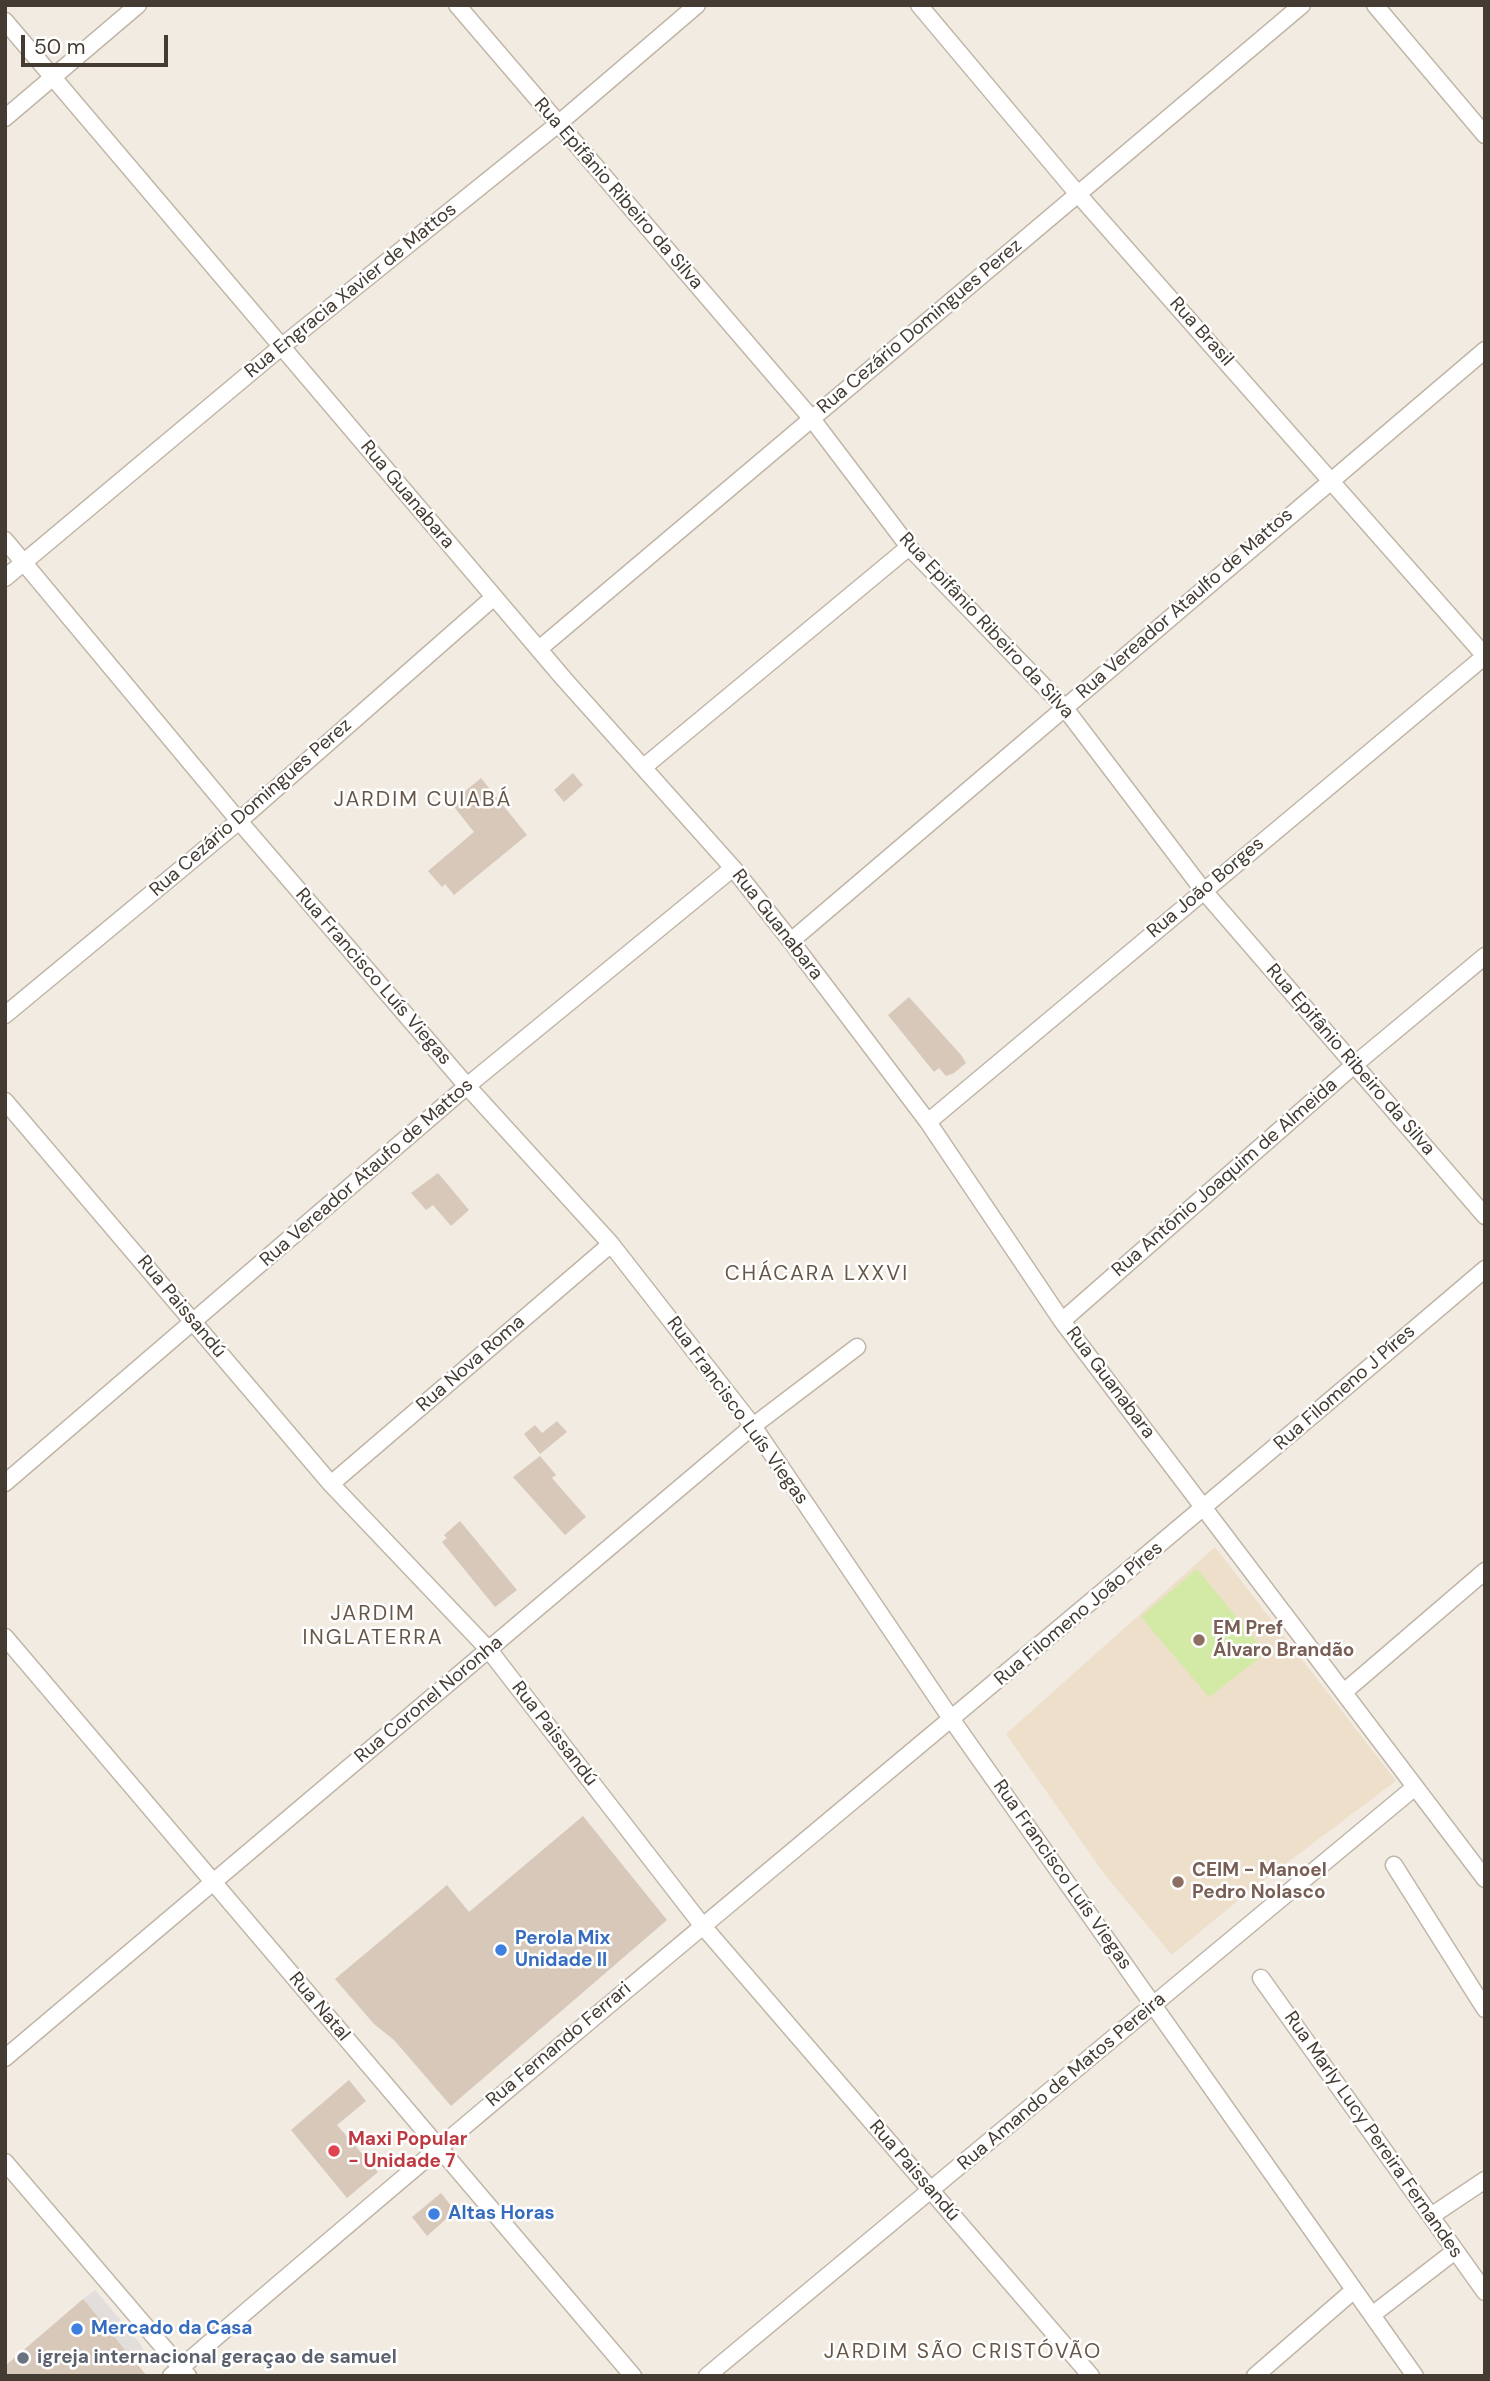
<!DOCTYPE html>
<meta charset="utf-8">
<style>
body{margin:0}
#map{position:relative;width:1490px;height:2381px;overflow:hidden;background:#f2ebe2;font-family:"DM Sans",sans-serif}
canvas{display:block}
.frame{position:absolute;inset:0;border:7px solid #443b32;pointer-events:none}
.scale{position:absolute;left:21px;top:35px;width:147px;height:32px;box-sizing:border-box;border:4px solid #443b32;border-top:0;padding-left:9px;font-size:21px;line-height:24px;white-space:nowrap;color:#443b32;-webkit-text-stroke:5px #fff;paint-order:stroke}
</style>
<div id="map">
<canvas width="1490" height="2381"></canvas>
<div class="frame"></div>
<div class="scale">50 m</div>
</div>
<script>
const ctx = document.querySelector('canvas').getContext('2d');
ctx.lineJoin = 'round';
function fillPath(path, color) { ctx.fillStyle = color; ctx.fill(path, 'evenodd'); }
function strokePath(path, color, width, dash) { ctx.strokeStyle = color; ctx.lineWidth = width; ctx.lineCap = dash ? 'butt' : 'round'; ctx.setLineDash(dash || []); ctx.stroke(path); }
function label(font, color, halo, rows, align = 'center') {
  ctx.font = font + ' "DM Sans",sans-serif'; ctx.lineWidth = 5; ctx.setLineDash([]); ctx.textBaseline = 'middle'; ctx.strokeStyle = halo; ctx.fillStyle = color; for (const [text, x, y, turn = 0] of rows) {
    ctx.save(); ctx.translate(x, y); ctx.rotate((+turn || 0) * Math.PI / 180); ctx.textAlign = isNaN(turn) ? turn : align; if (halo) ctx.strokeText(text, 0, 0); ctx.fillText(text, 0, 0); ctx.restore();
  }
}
fillPath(new Path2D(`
 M1215 1547 1396 1781 1252 1889 1172 1955 1105 1875 1006 1734Z`), '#eddfca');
fillPath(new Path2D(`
 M1197 1569 1266 1653 1209 1697 1141 1617Z`), '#d3eaa7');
fillPath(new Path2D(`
 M95 2290 139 2342 148 2358 138 2364 91 2310 83 2299Z`), '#e2dedb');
fillPath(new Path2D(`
 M573 773 583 785 564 802 554 790Z
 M481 778 527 835 454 895 445 884 442 887 428 871 474 832 451 803Z
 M909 997 961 1055 966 1063 954 1073 946 1076 939 1068 934 1072 888 1015Z
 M438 1173 469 1210 451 1226 433 1205 426 1210 411 1193Z
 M557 1421 567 1432 540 1454 524 1434 535 1425 542 1433Z
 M540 1456 556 1475 552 1478 586 1517 565 1535 513 1477Z
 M460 1521 517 1590 495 1607 442 1542 447 1538 444 1535Z
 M583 1816 667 1920 451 2106 394 2040 374 2024 335 1979 447 1885 469 1912Z
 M349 2080 366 2101 337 2125 378 2172 347 2198 291 2130Z
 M441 2193 455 2211 427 2236 412 2217Z
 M83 2299 147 2376H5V2366Z`), '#d7c8ba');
const street = new Path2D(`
 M457 5 812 419 909 547 1064 707 1203 890 1485 1216
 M919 5 1077 193 1485 656
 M1375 5 1485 135
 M5 21 564 679 733 868 791 941 928 1122 1062 1321 1485 1879
 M5 118 138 5
 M5 540 239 821 467 1086 611 1244 753 1426 952 1720 1415 2376
 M5 578 281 347 558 124 697 5
 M539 649 1302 5
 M645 766 909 547
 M791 941 1485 350
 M5 1015 239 821 494 597
 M5 1101 331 1484 489 1650 702 1925 1091 2376
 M928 1122 1485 656
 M1062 1321 1354 1065 1485 956
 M5 1483 467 1086 733 868
 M331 1484 611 1244
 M5 1637 633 2376
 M1344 1692 1485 1571
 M1394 1865 1485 2009
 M1261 1978 1485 2292
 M5 2058 753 1426 857 1347
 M5 2162 188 2376
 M1431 2216 1485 2180
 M1372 2315 1455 2251
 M171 2376C605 2003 1049 1641 1485 1269
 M707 2376 1415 1787
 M1255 2376 1354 2290`);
strokePath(street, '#c1b5a7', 19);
strokePath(street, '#fff', 16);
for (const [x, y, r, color] of [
 [1199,1640,7,"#8d6e63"],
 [1178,1882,7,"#8d6e63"],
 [501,1950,7,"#3f7fe0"],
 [334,2151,7,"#e0444e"],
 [434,2214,7,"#3f7fe0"],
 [77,2329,7,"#3f7fe0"],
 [23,2358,7,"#6b7280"]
]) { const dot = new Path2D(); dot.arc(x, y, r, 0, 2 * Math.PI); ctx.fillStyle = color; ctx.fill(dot); strokePath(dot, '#fff', 2.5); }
label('19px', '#443b32', '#fff', [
 ["Rua Epifânio Ribeiro da Silva",618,194,49],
 ["Rua Engracia Xavier de Mattos",351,291,-39],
 ["Rua Cezário Domingues Perez",920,327,-40],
 ["Rua Brasil",1201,332,48],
 ["Rua Guanabara",407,495,50],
 ["Rua Vereador Ataulfo de Mattos",1185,604,-41],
 ["Rua Epifânio Ribeiro da Silva",986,626,47],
 ["Rua Cezário Domingues Perez",251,808,-41],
 ["Rua João Borges",1206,888,-40],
 ["Rua Guanabara",777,925,52],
 ["Rua Francisco Luís Viegas",373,977,49],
 ["Rua Epifânio Ribeiro da Silva",1350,1060,49],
 ["Rua Vereador Ataufo de Mattos",367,1173,-41],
 ["Rua Antônio Joaquim de Almeida",1225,1178,-41],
 ["Rua Paissandú",181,1307,50],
 ["Rua Nova Roma",471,1364,-41],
 ["Rua Guanabara",1110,1383,53],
 ["Rua Filomeno J Píres",1345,1388,-41],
 ["Rua Francisco Luís Viegas",737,1411,54],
 ["Rua Filomeno João Píres",1079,1614,-40],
 ["Rua Coronel Noronha",429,1700,-40],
 ["Rua Paissandú",554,1734,52],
 ["Rua Francisco Luís Viegas",1062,1875,55],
 ["Rua Natal",319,2007,50],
 ["Rua Fernando Ferrari",559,2045,-40],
 ["Rua Amando de Matos Pereira",1062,2082,-40],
 ["Rua Marly Lucy Pereira Fernandes",1373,2135,55],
 ["Rua Paissandú",914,2171,49]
]);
label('bold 19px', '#785e54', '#fff', [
 ["EM Pref",1213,1629],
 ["Álvaro Brandão",1213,1651],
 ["CEIM - Manoel",1192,1871],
 ["Pedro Nolasco",1192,1893]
], 'left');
label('bold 19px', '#366cbe', '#fff', [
 ["Perola Mix",515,1939],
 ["Unidade II",515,1961],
 ["Altas Horas",448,2214],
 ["Mercado da Casa",91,2329]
], 'left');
label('bold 19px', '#be3a42', '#fff', [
 ["Maxi Popular",348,2140],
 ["- Unidade 7",348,2162]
], 'left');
label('bold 19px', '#5b616d', '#fff', [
 ["igreja internacional geraçao de samuel",37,2358]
], 'left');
ctx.letterSpacing = '2px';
label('21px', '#675749', '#fff', [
 ["JARDIM CUIABÁ",423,800],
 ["CHÁCARA LXXVI",817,1274],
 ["JARDIM",373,1614],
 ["INGLATERRA",373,1638],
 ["JARDIM SÃO CRISTÓVÃO",963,2352]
]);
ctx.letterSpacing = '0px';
</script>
